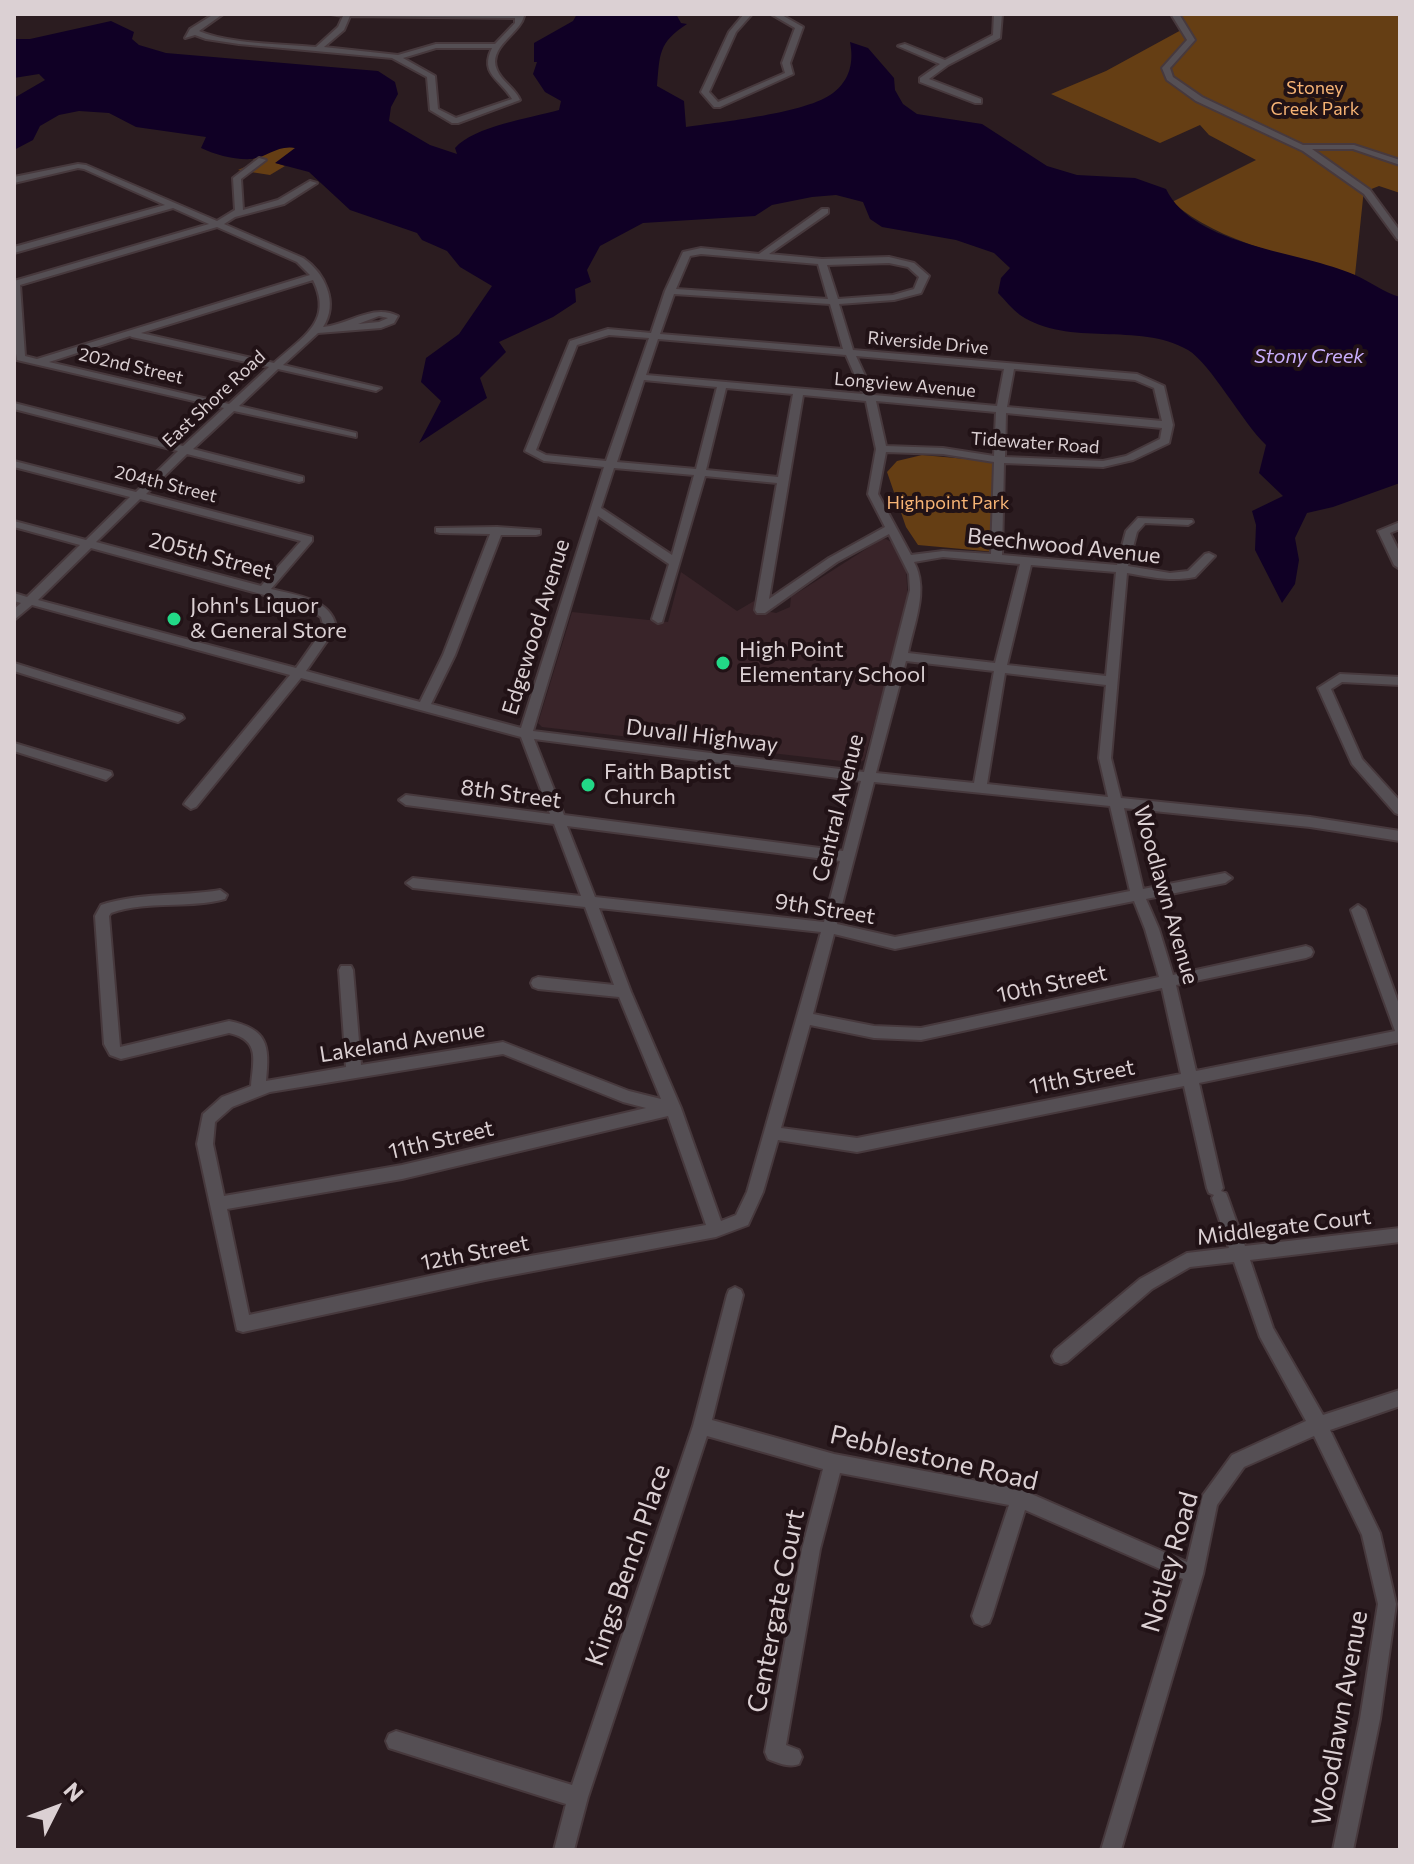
<!DOCTYPE html>
<style>
body{margin:0}
#map{position:relative;width:1414px;height:1864px;overflow:hidden;background:#2b1c20;font-family:Commissioner,sans-serif}
canvas{display:block}
.frame{position:absolute;inset:0;border:16px solid #dbd0d3;pointer-events:none}
.north{position:absolute;left:16px;top:1768px;width:80px;height:80px;-webkit-text-stroke:6px #211216;paint-order:stroke;rotate:48deg;font-size:22px;font-weight:700;line-height:32px;text-align:center;color:#dbd0d3}
.north::after{content:'';display:block;margin:auto;width:28px;height:36px;background:#dbd0d3;clip-path:polygon(50% 0,100% 100%,50% 72%,0 100%)}
</style>
<div id="map">
<canvas width="1414" height="1864"></canvas>
<div class="frame"></div>
<div class="north">N</div>
</div>
<script>
const ctx = document.querySelector('canvas').getContext('2d');
ctx.lineJoin = 'round';
function fillPath(path, color) { ctx.fillStyle = color; ctx.fill(path, 'evenodd'); }
function strokePath(path, color, width, dash) { ctx.strokeStyle = color; ctx.lineWidth = width; ctx.lineCap = dash ? 'butt' : 'round'; ctx.setLineDash(dash || []); ctx.stroke(path); }
function label(font, color, halo, rows, align = 'center') {
  ctx.font = font + ' Commissioner,sans-serif'; ctx.lineWidth = 8; ctx.setLineDash([]); ctx.textBaseline = 'middle'; ctx.strokeStyle = halo; ctx.fillStyle = color; for (const [text, x, y, turn = 0] of rows) {
    ctx.save(); ctx.translate(x, y); ctx.rotate((+turn || 0) * Math.PI / 180); ctx.textAlign = isNaN(turn) ? turn : align; if (halo) ctx.strokeText(text, 0, 0); ctx.fillText(text, 0, 0); ctx.restore();
  }
}
fillPath(new Path2D(`
 M886 539 893 543 906 568 908 602 864 760 859 763 542 727 538 723 572 612 668 622 681 572 737 611 754 601 761 610 776 613 790 607 791 597 880 540Z`), '#392429');
fillPath(new Path2D(`
 M1180 14H1400V193L1379 186 1369 190 1364 189 1355 275C1294 257 1221 244 1172 202L1256 160 1209 135 1200 125 1160 143 1051 94 1106 71 1183 29Z
 M283 146 296 148 276 163 285 166 270 175 238 170 256 162 253 159Z
 M922 455 1000 462 995 552 918 545 906 527 887 472 897 461Z`), '#653e14');
fillPath(new Path2D(`
 M577 14H676L681 23 687 24C658 43 660 54 657 86L684 101 686 127C720 122 808 113 833 93 850 80 854 62 850 42L868 48 894 78 895 90 903 104 917 114 982 124 1047 166 1077 175 1135 178 1166 189C1194 247 1302 251 1355 275 1371 282 1383 292 1400 297V483L1333 507 1307 513 1295 538 1299 560 1295 584 1282 603 1255 550 1256 525 1252 511 1283 496 1259 473 1266 445C1242 422 1211 364 1188 350 1138 321 1069 348 1020 315 1012 309 1005 300 998 293L1001 278 1010 268 994 253 956 240 882 227 870 219 863 202 836 195 812 197 772 205 755 216 643 223 600 246 587 270 591 282 575 289 576 302 553 317 499 342 506 352 480 378 487 398 419 443 441 401 421 382 426 358 459 334 492 286 460 267 447 251 422 240 417 233 350 210 309 172 275 163 295 148C277 145 268 157 252 159 234 160 216 155 201 148L206 137 136 127 109 113 79 111 59 115 40 126 33 140 14 150V98L45 80 39 74 14 78V39H30L111 21 134 32 132 39 139 45 166 53 378 71 395 82 398 94 391 107 389 121 430 145 457 154 455 148C474 126 531 118 559 110L561 101 545 92 533 74 537 62H534V43L573 21Z`), '#100025');
const minor = new Path2D(`
 M214 14H223L199 31C228 44 283 44 316 47L338 27 343 16 331 14H522L524 16C520 34 487 47 497 70 502 82 515 88 520 100L458 123H452L430 110 427 77 392 58 239 44 206 39 195 35 185 38 190 29ZM350 16 515 18V23L495 44H436L398 55 324 47 344 30ZM436 48H492C479 75 501 79 512 99L456 118 438 109 435 76 403 58Z
 M744 14H752L736 32 709 92 718 102 785 73 782 63 795 28 771 14H780L803 27 790 63 793 74 720 107H714L701 92 729 32Z
 M994 14H1002L1000 38 948 65 929 79 981 99V103H975L920 82V78L940 64 898 46 905 44 945 60 993 35Z
 M1171 14H1179L1195 40 1170 68 1173 77 1202 97 1303 145H1354L1400 160V165L1353 149H1312L1370 190 1400 231V240L1397 239 1364 194 1303 151 1196 101 1167 80 1162 68 1187 40Z
 M259 158 266 160 241 179 243 210 278 200 310 181 317 183 284 204 235 217 224 224 303 258C325 273 339 303 323 327 348 325 373 303 398 316L394 323 381 328 318 333 283 365 381 388 376 391 278 369 239 406 356 433V437L234 411 193 449 303 477V481L299 482 187 454 146 494 312 537V541L271 589C295 595 333 599 336 628L306 671 420 702 443 655 490 534 440 533 436 532V528L497 527 540 530V534L536 535H501L455 655 431 704 521 728 604 467 544 461 525 451 570 341 608 329 651 333 665 291 683 252 701 248 759 254 822 209H828V213L769 254 822 259 889 257 914 263 929 276 921 293 894 300 839 304 853 350 1137 374 1164 386 1173 425 1169 443 1133 460 1103 467 1004 463 1002 555 1117 565 1126 531 1138 518 1192 520 1193 522 1188 525 1145 523 1137 532 1128 566 1170 573 1188 571 1205 554 1209 553 1215 556 1195 577C1171 582 1151 577 1127 573L1111 758 1121 798 1310 817 1400 831V841L1310 827 1124 808 1143 889 1225 873 1232 878 1225 883 1146 899 1159 929 1173 975 1306 946 1311 948 1313 952 1311 956 1306 958 1176 985 1196 1071 1395 1031 1351 910 1358 905 1365 910 1400 1007V1042L1199 1083 1223 1188 1221 1191 1226 1193 1228 1198 1245 1246 1400 1228V1242L1250 1260 1273 1328 1323 1415 1400 1390V1406L1330 1430 1380 1533 1396 1604 1380 1719 1353 1850H1333L1360 1719 1378 1604 1362 1535 1314 1436 1244 1467 1217 1505 1203 1574 1121 1850H1101L1183 1579 1025 1510 992 1616 989 1623 982 1626 975 1623 972 1616 1009 1505 840 1473 820 1549 786 1745 799 1750 802 1757 799 1764C789 1768 778 1763 768 1759L765 1752 802 1549 823 1469 707 1436 588 1797 574 1850H554L566 1804 389 1748 386 1741 389 1734 396 1731 572 1785 693 1426 727 1295 729 1290 735 1287 741 1290 743 1295 712 1420 834 1454 1020 1489 1187 1562 1203 1495 1232 1455 1306 1421 1260 1337 1234 1262 1190 1267 1152 1289 1067 1362 1061 1364 1055 1362 1052 1356 1055 1350 1140 1279 1187 1253 1229 1248 1212 1198 1214 1195 1209 1193 1207 1188 1184 1086 857 1152 778 1140 763 1192 748 1225 716 1237 485 1280 243 1332 237 1330 197 1144 203 1114 222 1097 251 1086C253 1061 261 1040 229 1033L121 1059 110 1055 104 1044 95 916 101 905C140 892 180 897 220 890L227 895 225 899C188 909 148 900 111 913L109 916 120 1047 229 1021C267 1029 270 1044 266 1081L346 1067 339 970 341 966H351L353 970 361 1065 503 1042 629 1091 661 1099 619 997 538 989 533 987 531 983 533 979 538 977 614 985 585 907 413 888 406 883 413 878 581 896 554 824 406 805 399 800 406 795 550 814 521 737 301 678 196 807 191 809 184 804 186 801 290 675 32 605 14 620V609L21 603 14 601V593L27 597 80 545 14 527V521L86 540 130 497 14 467V461L136 492 178 451 14 409V403L183 446 224 408 17 360 14 340V281L209 224 173 208 14 253V247L165 205 84 169 78 168 14 183V177L78 164 86 165 217 221 235 210 233 178ZM217 227 297 262 310 275 37 359 25 356 20 285ZM701 254 818 264 828 299 676 289 690 256ZM889 263 908 267 919 277 914 289 893 295 838 299 827 265ZM313 280C334 322 302 337 274 363L141 333ZM674 294 830 304 843 349 660 334ZM379 316 388 318 379 322 358 324ZM609 335 649 338 606 461 546 455 536 450 577 345ZM130 336 132 337 269 367 229 404 49 362ZM658 339 846 355 863 394 646 375ZM856 356 1004 369 997 406 874 395ZM1014 369 1135 380 1154 388 1162 421 1007 407ZM644 380 717 387 696 469 617 462ZM726 388 793 394 778 477 706 470ZM803 395 866 401 876 449 868 494 885 527 829 558 769 599ZM876 401 996 412 994 456 943 448 886 446ZM1006 413 1162 428 1160 439 1126 456 1103 461 1005 457ZM886 452 943 454 994 462 991 554 943 551 911 555 878 494ZM614 468 694 475 672 555 601 508ZM705 476 777 483 755 610 757 613H765L837 562 889 534 909 574 910 590 864 772 533 731 598 516 669 564 652 619 658 623 662 622ZM140 499 301 541 261 586 96 542ZM91 548 305 606 321 617 324 628 296 668 38 600ZM943 557 1020 564 995 663 908 653C914 623 929 590 914 562ZM1031 565 1116 572 1106 676 1007 665ZM906 661 994 671 974 783 876 773ZM1005 673 1106 685 1099 758 1108 797 987 784ZM534 739 861 781 843 851 564 815ZM874 782 1110 806 1130 891 895 937 837 924ZM567 826 840 861 824 922 595 897ZM1134 901 1145 929 1159 977 921 1028 874 1026 813 1014 834 934 895 949ZM599 908 821 932 747 1192 736 1215 721 1221 681 1108 631 992ZM1162 988 1181 1074 857 1138 781 1128 810 1025 874 1038 921 1040ZM503 1054 623 1102 646 1108 402 1165 224 1196 213 1144 215 1122 232 1107 270 1092ZM668 1116 706 1225 485 1264 249 1315 227 1209 402 1179Z
 M1400 522V529L1390 533 1400 553V569L1394 565 1378 531Z
 M14 663 182 715 184 718 178 722 14 671Z
 M1340 674 1400 677V685L1342 682 1331 689 1362 759 1400 801V815L1395 813 1352 764 1318 688Z
 M14 743 111 772 112 775 106 780 14 751Z`);
strokePath(minor, '#47393d', 4);
fillPath(minor, '#554f54');
for (const [x, y, r, color] of [
 [174,619,8,"#22d887"],
 [723,663,8,"#22d887"],
 [588,785,8,"#22d887"]
]) { const dot = new Path2D(); dot.arc(x, y, r, 0, 2 * Math.PI); ctx.fillStyle = color; ctx.fill(dot); strokePath(dot, '#211216', 3); }
label('18px', '#f7b475', '#211216', [
 ["Stoney",1315,88],
 ["Creek Park",1315,109],
 ["Highpoint Park",948,503]
]);
label('18px', '#dbd0d3', '#211216', [
 ["Riverside Drive",928,343,5],
 ["202nd Street",131,366,13],
 ["Longview Avenue",905,385,5],
 ["East Shore Road",214,399,-43],
 ["Tidewater Road",1035,443,4],
 ["204th Street",166,484,14]
]);
label('italic 20px', '#c9aefc', '#211216', [
 ["Stony Creek",1309,356]
]);
label('22px', '#dbd0d3', '#211216', [
 ["Beechwood Avenue",1064,546,6],
 ["205th Street",211,556,15],
 ["Edgewood Avenue",536,627,-73],
 ["Duvall Highway",702,736,7],
 ["8th Street",511,794,8],
 ["Central Avenue",838,808,-76],
 ["Woodlawn Avenue",1166,895,74],
 ["9th Street",825,909,9],
 ["10th Street",1052,984,-12],
 ["Lakeland Avenue",402,1042,-9],
 ["11th Street",1082,1077,-11],
 ["11th Street",441,1140,-13],
 ["Middlegate Court",1284,1227,-7],
 ["12th Street",475,1253,-11]
]);
label('22px', '#dbd0d3', '#211216', [
 ["John's Liquor",190,606],
 ["& General Store",190,631],
 ["High Point",739,650],
 ["Elementary School",739,675],
 ["Faith Baptist",604,772],
 ["Church",604,797]
], 'left');
label('26px', '#dbd0d3', '#211216', [
 ["Pebblestone Road",934,1458,13],
 ["Notley Road",1170,1562,-74],
 ["Kings Bench Place",628,1565,-71],
 ["Centergate Court",776,1611,-79],
 ["Woodlawn Avenue",1340,1718,-80]
]);
</script>
